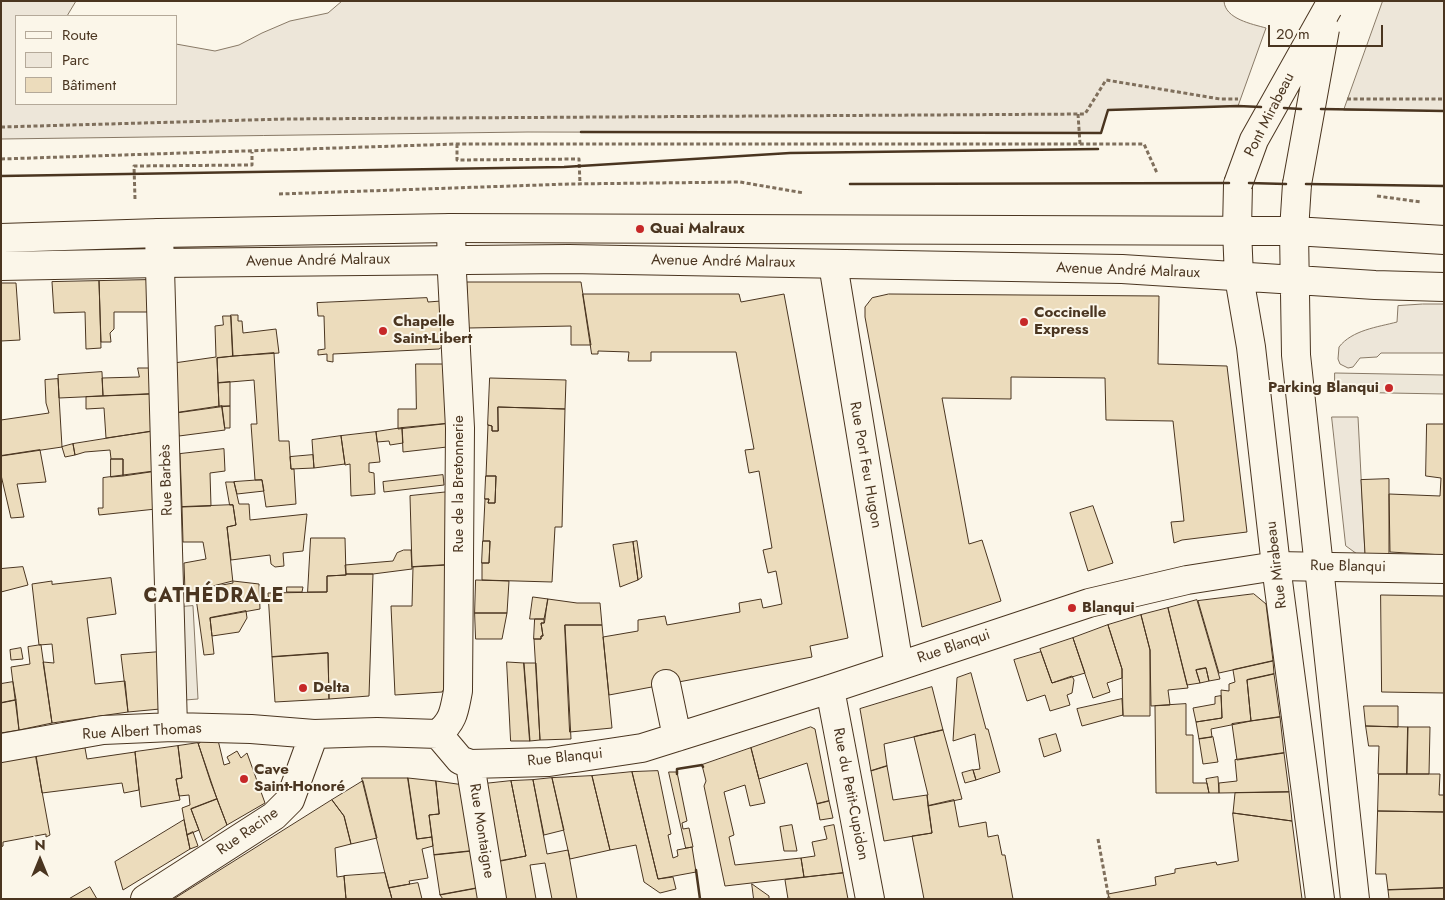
<!DOCTYPE html>
<meta charset="utf-8">
<style>
body{margin:0}
#map{position:relative;width:1445px;height:900px;overflow:hidden;background:#fbf6e9;font-family:Jost,sans-serif}
canvas{display:block}
.frame{position:absolute;inset:0;border:2px solid #4a3520;pointer-events:none}
.legend{position:absolute;left:15px;top:15px;width:162px;height:90px;box-sizing:border-box;background:#fbf6e9;border:1px solid #b4a999;margin:0;padding:6px 9px;list-style:none;font-size:15px;color:#4a3520}
.legend li{display:flex;align-items:center;gap:10px;height:25px}
.legend b{width:25px;border:1px solid #b4a999}
.north{position:absolute;left:15px;top:835px;width:50px;height:50px;-webkit-text-stroke:4px #fbf6e9;paint-order:stroke;rotate:0deg;font-size:14px;font-weight:700;line-height:20px;text-align:center;color:#4a3520}
.north::after{content:'';display:block;margin:auto;width:18px;height:22px;background:#4a3520;clip-path:polygon(50% 0,100% 100%,50% 72%,0 100%)}
.scale{position:absolute;left:1268px;top:25px;width:115px;height:22px;box-sizing:border-box;border:2px solid #4a3520;border-top:0;padding-left:6px;font-size:15px;line-height:18px;white-space:nowrap;color:#4a3520;-webkit-text-stroke:4px #fbf6e9;paint-order:stroke}
</style>
<div id="map">
<canvas width="1445" height="900"></canvas>
<div class="frame"></div>
<ul class="legend">
<li><b style="height:6px;background:#fbf6e9"></b>Route</li>
<li><b style="height:14px;background:#ede6d9"></b>Parc</li>
<li><b style="height:14px;background:#ecdcbc"></b>Bâtiment</li>
</ul>
<div class="north">N</div>
<div class="scale">20 m</div>
</div>
<script>
const ctx = document.querySelector('canvas').getContext('2d');
ctx.lineJoin = 'round';
function fillPath(path, color) { ctx.fillStyle = color; ctx.fill(path, 'evenodd'); }
function strokePath(path, color, width, dash) { ctx.strokeStyle = color; ctx.lineWidth = width; ctx.lineCap = dash ? 'butt' : 'round'; ctx.setLineDash(dash || []); ctx.stroke(path); }
function label(font, color, halo, rows, align = 'center') {
  ctx.font = font + ' Jost,sans-serif'; ctx.lineWidth = 4; ctx.setLineDash([]); ctx.textBaseline = 'middle'; ctx.strokeStyle = halo; ctx.fillStyle = color; for (const [text, x, y, turn = 0] of rows) {
    ctx.save(); ctx.translate(x, y); ctx.rotate((+turn || 0) * Math.PI / 180); ctx.textAlign = isNaN(turn) ? turn : align; if (halo) ctx.strokeText(text, 0, 0); ctx.fillText(text, 0, 0); ctx.restore();
  }
}
const green = new Path2D(`
 M1 1H76L67 16H16V104H176V44L215 51 239 45 262 33 290 21 328 13 342 1H1224C1225 19 1252 24 1266 28L1238 106 1108 110 1101 133 527 132 1 139Z
 M1383 1H1444V111L1344 110Z
 M1423 304H1444V353H1381L1377 357 1360 358 1353 367 1348 368 1340 364 1338 359 1339 347C1352 330 1378 327 1397 322L1398 306Z
 M1332 417H1358L1365 554H1357L1346 546Z`);
fillPath(green, '#ede6d9');
strokePath(green, '#887966', 1);
const parking = new Path2D(`
 M1335 373 1444 375V394L1335 392Z
 M193 606 198 699 185 700 180 607Z`);
fillPath(parking, '#ede7d9');
strokePath(parking, '#887966', 1);
const building = new Path2D(`
 M148 280 150 312H114V329L110 333 111 342H101L99 281Z
 M99 281 101 348 86 349 85 312 54 313 52 282Z
 M467 282H581L591 345H571V326L469 328Z
 M1 283H16L20 340 1 341Z
 M583 294H739L741 302 784 294 848 638 810 646 812 657 609 695 603 637 638 631V620L665 616 667 625 740 612 739 603 761 599 763 608 782 604 776 571 768 573 763 550 772 548 759 471 749 473 745 450 754 449 736 352H651V361H628L629 352 598 351V354H592Z
 M889 294 1159 296 1158 364 1227 366 1247 532 1182 540 1174 543 1171 522 1184 521 1173 421 1106 420 1105 378 1011 377V399L942 398 969 544 982 540 1001 601 922 627 865 317V307L872 298Z
 M427 298 428 302 441 301 442 347 439 349 333 354V362L327 361V354L318 355V350L325 349 324 316H318L317 303Z
 M231 315H238V321H242L243 333 276 329 279 353 233 356Z
 M223 316H231L233 356 217 358 219 407 176 413 174 363 216 357 215 326 223 325Z
 M274 353 279 441H289L291 469H294L296 504 266 507 262 480H255L251 424H257L254 380 218 383 217 358Z
 M416 364H451L452 423 398 429V409H416Z
 M138 368H151L152 394 103 396 102 378 139 377Z
 M102 372 103 396 59 398 58 375Z
 M490 378 566 380 565 409 498 407V431H492V426L488 425Z
 M58 379 62 447 1 456V420L49 413 46 403 45 380Z
 M230 382V406L219 407 218 383Z
 M152 394 154 431 106 438 104 408 86 409V397Z
 M222 406 225 430 179 436 176 413Z
 M222 406H230V428H225Z
 M498 407 565 409 562 527H555L552 582 482 580V563H489L490 541H483L485 499H489L488 503H495L496 476H486L488 425 492 426V431H498Z
 M452 423 446 426 447 447 403 452 402 428Z
 M1427 424H1444V555L1390 552 1389 494 1440 496 1441 478 1426 476Z
 M402 428 403 443 390 445 389 441 377 442 376 432Z
 M154 431 157 471 123 476V459H111L110 450 85 452 75 455 73 444Z
 M376 432 380 462 369 463V472L374 473 375 494 351 496 350 464 345 465 341 436Z
 M341 436 345 464 314 468 312 440Z
 M73 444 75 455 65 457 62 447Z
 M224 449 225 471 210 473 211 506 182 507 180 454Z
 M40 450 46 482 17 484 24 517 11 518 1 475V456Z
 M313 455 314 468 291 469 290 457Z
 M111 459H123V476L111 477Z
 M157 471 156 509 99 515 98 508H103V478Z
 M443 475 444 485 384 492 383 482Z
 M486 476H496L495 503H488L489 499H485Z
 M1389 479V555L1365 554 1361 480Z
 M262 480 264 491 237 494 234 482Z
 M226 482H234L239 504H249L250 520 307 514 303 551 283 553 284 566 275 567 271 564 270 555 231 560 227 527 236 525 233 505H230Z
 M449 492 447 565 412 567 410 496Z
 M233 505 236 525 227 527 233 583 185 592 184 563 206 559 203 542H183L182 507Z
 M1093 506 1113 563 1088 571 1070 513Z
 M311 538H345L346 575 327 576V592H308Z
 M483 541H490L489 563H482Z
 M637 541 642 577 638 580 633 542Z
 M633 542 638 580 620 587 613 545Z
 M404 550H411L412 569 373 574H346L345 565 393 561 397 553Z
 M447 565 444 689 442 692 395 695 391 606H412L413 567Z
 M23 567 28 585 1 592V569Z
 M346 574H373L369 696 329 699 328 653 272 657 268 593 327 592V576L346 575Z
 M111 578 116 614 87 618 95 684 125 681 128 712 52 723 43 662 54 663 52 644 39 645 32 584 52 581V584Z
 M476 580 509 581 507 613H475Z
 M233 581 259 584 260 609 210 618 214 654 204 655 195 591Z
 M287 587H303L302 592H287Z
 M1254 594 1266 604 1273 661 1219 673 1198 601Z
 M1381 595 1444 596V693L1382 692Z
 M533 597 548 599 544 619H530Z
 M548 599 577 603H600L602 625H565L571 739 540 740 534 639H541V636H543L541 623H544Z
 M1197 600 1220 679 1209 681 1206 668 1196 670 1200 683 1187 685 1168 608Z
 M1168 608 1188 688 1168 690 1170 705 1151 706 1150 650 1141 615Z
 M246 611 247 618 239 632 212 636 210 618Z
 M475 613H507L502 639H476Z
 M1141 615 1150 650V716H1123L1122 669 1108 625Z
 M535 619H544V623H541L543 636H541V639H534Z
 M565 625H602L612 728 570 732Z
 M1108 625 1122 669V678L1107 683 1110 692 1093 698 1073 638Z
 M1073 638 1085 673 1052 683 1040 649Z
 M41 645 52 723 19 730 11 667 30 664 28 647Z
 M21 648 23 659 11 660 10 650Z
 M160 652V709L128 712 121 655Z
 M1041 652 1052 683 1072 676 1074 680 1072 693 1067 695 1070 705 1050 711 1045 695 1027 701 1014 660Z
 M328 653 329 699 275 702 272 657Z
 M1273 661 1274 674 1247 680 1251 721 1211 729 1212 737 1199 739 1196 722 1222 718 1221 690 1229 691V684L1235 682 1233 670Z
 M507 662 524 663 530 741H511Z
 M524 663H536L540 740 530 741Z
 M1206 668 1209 681 1200 683 1196 670Z
 M971 673 986 729H988L1000 772 976 780 973 770 980 769 975 734 953 741 957 678Z
 M1274 674 1280 717 1251 721 1247 680Z
 M13 682 16 700 1 703V684Z
 M932 687 943 730 884 744 887 766 871 771 860 709Z
 M1221 696 1222 718 1196 722 1193 708 1215 704V697Z
 M1122 699 1123 715 1082 726 1077 709Z
 M16 700 19 730 1 733V703Z
 M1186 704V735H1193V783H1207L1209 793H1156L1155 706Z
 M1364 706H1398V727L1366 726Z
 M1280 717 1284 753 1237 760 1232 724Z
 M1366 726 1408 727 1407 774H1378L1379 746H1369Z
 M811 727 815 729 829 801 817 804 807 763 759 779 751 748Z
 M1408 727H1430L1429 774H1407Z
 M943 730 962 799 928 806 927 795H928L914 737Z
 M1056 734 1061 751 1044 757 1039 739Z
 M217 736 224 765 230 763 227 757 237 751 241 758 247 753 265 803 227 825 211 783 198 743H200L199 737Z
 M1213 737 1218 762 1203 764 1199 739Z
 M198 743 217 799 191 809 199 830 187 835 182 808 190 805 189 795 179 796 176 779 182 778 178 746Z
 M178 746 182 778 176 779 180 800 141 807 135 752Z
 M85 748 87 759 135 752 139 790 124 793 122 783 42 793 36 755Z
 M751 748 765 803 750 806 745 785 724 792 734 835 729 837 735 865 801 858 804 877 725 886 704 786 706 781 702 765Z
 M35 753 50 835 46 837V834L3 842V846L1 847V759Z
 M1284 753 1289 792 1219 793V783L1237 781 1235 760Z
 M887 766 893 800 927 795 932 833 884 841 871 771Z
 M973 770 976 780 965 783 962 773Z
 M658 771 671 834 668 835 673 858 678 856 677 850 692 847 696 872 658 879 632 772Z
 M632 772 658 879 673 877 676 889 660 893 644 882 636 845 610 850 592 776Z
 M669 772H677L687 821 682 823 683 829 689 828 693 847 686 848Z
 M1379 774H1440L1439 795H1444V812L1378 811Z
 M592 776 610 850 570 859 552 778Z
 M1218 777 1219 793H1209L1206 779Z
 M362 778H408L417 839 432 837 433 846 422 849 428 878 409 881 410 884 389 888Z
 M408 778 436 781 439 814 429 815 432 837 417 839Z
 M552 778 564 830 544 835 533 780Z
 M533 780 547 854 568 850 577 899H552L545 863 530 865 536 899H505L498 861 526 856 511 781Z
 M363 781 377 838 351 844 344 816 332 800Z
 M436 781 464 785 472 851 434 855 429 815 439 814Z
 M511 781 526 856 496 862 483 784Z
 M1289 792 1292 821 1233 813 1235 793Z
 M217 799 227 825 203 841 191 809Z
 M332 800 344 816 351 844 335 848 337 877 344 876 346 899H174Z
 M954 800 959 827 986 822 988 837 998 835 1002 855H1005L1013 899H924L912 836 932 833 928 806Z
 M829 801 833 818 820 820 817 804Z
 M1378 811 1444 812V888L1388 890 1386 874H1376Z
 M1233 813 1292 821 1302 899H1109L1108 894 1156 885 1155 877 1175 873V869L1216 862 1217 865 1238 861Z
 M184 820 190 849 123 890 115 862Z
 M792 825 797 851H784L780 827Z
 M834 825 843 873 804 877 801 858 815 856 812 842 827 839 824 827Z
 M193 832 198 846 190 849 187 835Z
 M472 851 478 888 440 895 434 855Z
 M385 873 392 899H346L344 876Z
 M843 873 848 899H788L785 880Z
 M418 883 422 899H392L389 888Z
 M752 884 769 896V899H754Z
 M90 887 97 899H69Z
 M478 888 480 899H443L440 895Z
 M1444 888V899H1389L1388 890Z`);
fillPath(building, '#ecdcbc');
strokePath(building, '#4a3520', 1);
const minor = new Path2D(`
 M159 233 173 727
 M833 264 899 666
 M666 684 677 737
 M830 689 870 899
 M438 734 460 760 470 764 549 762 642 748 830 689 1089 603 1187 580 1276 566 1444 569
 M438 734C454 720 454 711 458 691L460 428 452 273 451 228
 M1 748 103 730 173 727 251 729 314 734 377 732 438 734
 M470 764 492 899
 M145 899 274 816 290 800 314 734`);
const major = new Path2D(`
 M1238 184 1237 230 1239 277 1251 347 1276 566 1320 899
 M1297 184 1294 231 1296 355 1355 899
 M1 238 159 233 451 228 1294 231 1444 240
 M1 266 160 263 569 259 1122 269 1375 285 1444 287`);
strokePath(minor, '#4a3520', 30);
strokePath(major, '#4a3520', 30);
strokePath(new Path2D(`
 M1347 99H1444
 M1078 114 1080 144
 M1 127 285 119 1085 114 1106 80 1220 99H1238
 M457 144V160L579 159 580 184
 M1 159 457 144H1144L1157 173
 M279 194 569 184 740 182 804 193
 M1377 196 1421 202
 M135 199 134 166 252 165V152
 M1098 839 1109 899`), '#7f6f5c', 3, [4, 2.5]);
strokePath(minor, '#fbf6e9', 28);
strokePath(major, '#fbf6e9', 28);
const majorBridge = new Path2D(`
 M1238 184 1254 140 1328 8
 M1297 184 1325 29`);
strokePath(majorBridge, '#4a3520', 30, []);
strokePath(majorBridge, '#fbf6e9', 28);
strokePath(new Path2D(`
 M1284 108 1301 109
 M1321 109 1444 111
 M581 132 1101 133 1108 110 1238 106 1261 107
 M1 176 564 167 790 153 1098 149
 M1249 183 1286 184
 M850 184 1229 183
 M1306 184 1444 186
 M677 774V769L702 765 703 767
 M696 870 700 899`), '#4a3520', 2.5);
for (const [x, y, r, color] of [
 [640,229,5,"#c62828"],
 [1024,322,5,"#c62828"],
 [383,331,5,"#c62828"],
 [1389,388,5,"#c62828"],
 [1072,608,5,"#c62828"],
 [303,688,5,"#c62828"],
 [244,779,5,"#c62828"]
]) { const dot = new Path2D(); dot.arc(x, y, r, 0, 2 * Math.PI); ctx.fillStyle = color; ctx.fill(dot); strokePath(dot, '#fbf6e9', 2); }
label('15px', '#4a3520', '#fbf6e9', [
 ["Pont Mirabeau",1270,115,-63],
 ["Avenue André Malraux",318,261,-1],
 ["Avenue André Malraux",723,262,1],
 ["Avenue André Malraux",1128,271,2],
 ["Rue Port Feu Hugon",865,465,80],
 ["Rue Barbès",167,480,-92],
 ["Rue de la Bretonnerie",459,484,-90],
 ["Rue Mirabeau",1277,565,-97],
 ["Rue Blanqui",1348,567,1],
 ["Rue Blanqui",954,647,-19],
 ["Rue Albert Thomas",142,732,-3],
 ["Rue Blanqui",565,758,-6],
 ["Rue du Petit-Cupidon",850,794,79],
 ["Rue Montaigne",481,831,81],
 ["Rue Racine",248,832,-35]
]);
label('bold 15px', '#4a3520', '#fbf6e9', [
 ["Quai Malraux",650,229],
 ["Coccinelle",1034,313],
 ["Express",1034,330],
 ["Chapelle",393,322],
 ["Saint-Libert",393,339],
 ["Parking Blanqui",1379,388,"right"],
 ["Blanqui",1082,608],
 ["Delta",313,688],
 ["Cave",254,770],
 ["Saint-Honoré",254,787]
], 'left');
ctx.letterSpacing = '1px';
label('bold 20px', '#4a3520', '#fbf6e9', [
 ["CATHÉDRALE",214,597]
]);
ctx.letterSpacing = '0px';
</script>
